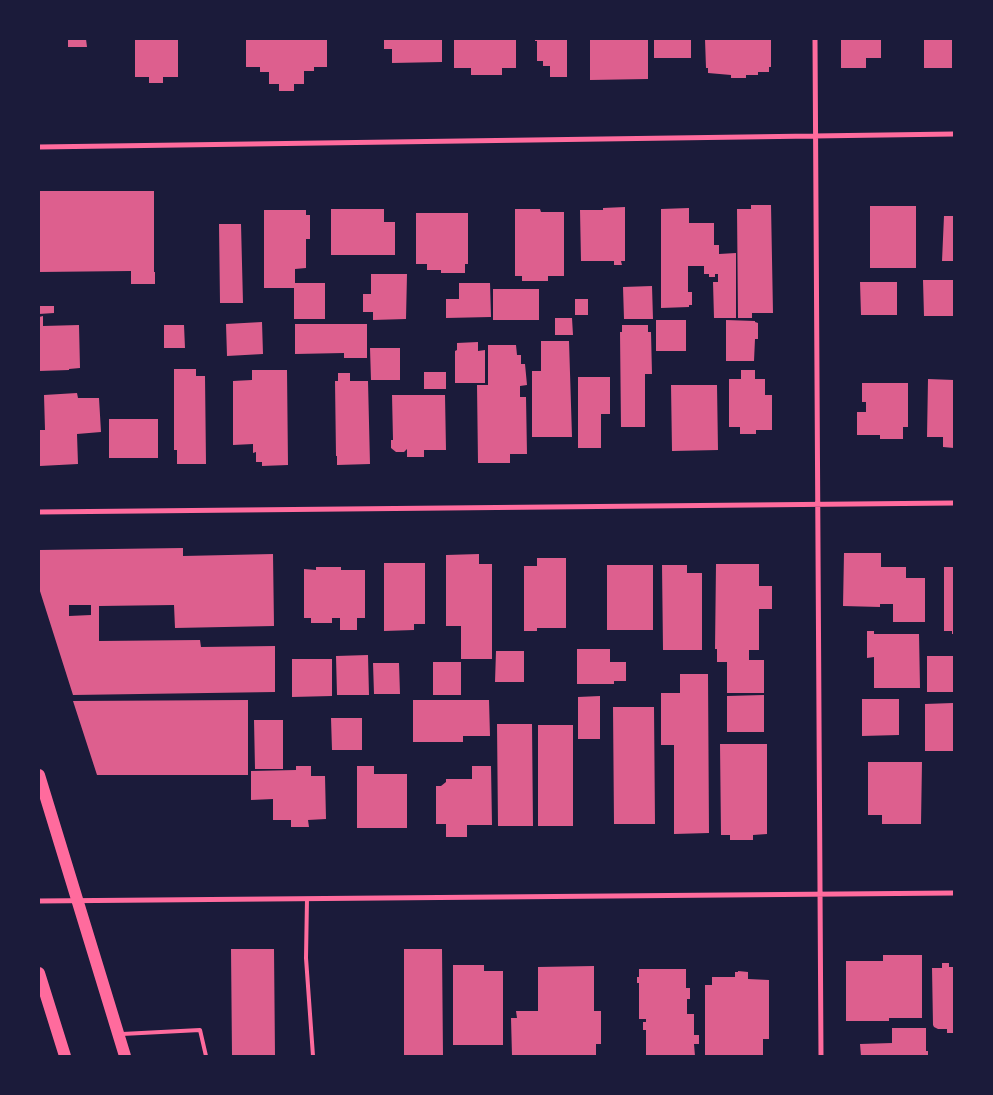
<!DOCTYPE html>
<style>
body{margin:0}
#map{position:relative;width:993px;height:1095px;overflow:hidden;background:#1b1b3a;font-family:Literata,serif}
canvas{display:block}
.frame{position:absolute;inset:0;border:40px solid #1b1b3a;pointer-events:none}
</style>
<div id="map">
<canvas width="993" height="1095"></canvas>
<div class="frame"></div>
</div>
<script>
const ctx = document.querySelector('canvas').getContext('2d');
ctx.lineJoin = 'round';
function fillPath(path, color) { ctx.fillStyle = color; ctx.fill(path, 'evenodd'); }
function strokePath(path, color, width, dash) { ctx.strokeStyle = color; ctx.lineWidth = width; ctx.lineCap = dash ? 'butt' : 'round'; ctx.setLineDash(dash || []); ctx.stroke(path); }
fillPath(new Path2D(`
 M68 39H86L87 47H68Z
 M135 39H178V77H163V83H149V77H135Z
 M246 39H327V67H314V71H304V84H294V91H279V84H269V72H260V67H246Z
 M384 39H442V62L392 63V49H384Z
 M454 39H516V68H502V75H471V68H454Z
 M535 39H567V77H550V66H543V61H537V41H535Z
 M590 39H648V79L590 80Z
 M654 39H691V58H654Z
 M705 39H771V67H769V72H758V75H746V78H731V75L708 73V68H706Z
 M841 39H881V58H866V68H841Z
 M924 39H952V68H924Z
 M39 191H154V272H155V284H131V271L39 272Z
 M751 205H771L773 313H752V318H738L737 209H751Z
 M870 206H916V268H870Z
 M625 207V261H621L622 265H614V261H581L580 210H603V208Z
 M689 208V223H714V245H719V254L736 253V318H714L713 282H718V274H715V277H709V274H704V266H688V292H692V305H689V307L661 308V209Z
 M331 209H384V222H395V255H331Z
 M515 209H540L541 212H564V276H548V281H522V276H515Z
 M264 210H306V215H310V239H306V268L295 269V283H325V319H294V288H264Z
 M416 213H468V264H465V273H441V270H427V264H416Z
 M944 216H954V261H942Z
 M219 224H241L243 303H220Z
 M371 274H407L406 319 373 320V312H363V294H371Z
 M923 280H954V316H924Z
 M860 282H897V315H861Z
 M459 283H490L491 317 446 318V299H459Z
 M652 286 653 319H624L623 287Z
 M493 289H539V320H493Z
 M575 299H588V315H575Z
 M39 306H54V313L39 314Z
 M43 316V326L79 325 80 368 69 369V370L39 371V317Z
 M555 318H572L573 335H555Z
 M656 320H686V351H656Z
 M726 320 755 321V322L758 323V339H755L754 361H726Z
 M262 322 263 354 227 356 226 324Z
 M295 324H367V358H344V353L295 354Z
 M164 325H184L185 348H164Z
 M622 325H648V332H651L652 374H645V427H621L620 332H622Z
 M541 341H569L572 437H532V371H541Z
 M478 342V351L485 350V383H455V351L457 350V343Z
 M488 345H516L517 355H521V364H525L527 385 520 386V397H526L527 454H510V463H478L477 385H488Z
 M370 348H400V380H371Z
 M174 369H196V376H205L206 464H177V450H174Z
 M252 370H287L288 465 262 466V462H256V452L253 453V444L233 445V381L252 380Z
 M741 370H755V379H765V395H772V430H756V434H740V427H729V379H741Z
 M424 372H446V389H424Z
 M338 373H350V381H368L370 464 337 465V456H336L335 381H338Z
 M578 377H610V414H601V448H578Z
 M928 379 954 380V448L943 447V437H927Z
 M862 383H908V427H903V439H880V435H857V412H866V402H862Z
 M671 385H717L718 450 672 451Z
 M77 393 78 398H99L101 432 77 434 78 464 40 466 39 430H45L44 395Z
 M392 395H445L446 450H424V457H407V449L404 452H396L391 448V440H393Z
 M109 419H158V458H109Z
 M183 548V556L273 554 274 626 175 628 174 605 99 606V641L200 640 201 647 275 646V692L73 695 39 588V550ZM69 605H91V615L69 616Z
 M844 553H881V567H906V578H925V622H893V604H880V607L843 606Z
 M479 554V564H492V659H461V626H446V555Z
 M537 558H566V628H537V631H524V566H537Z
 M384 563H425V624H414V630L384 631Z
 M716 564H759V586H772V609H759V650H749V660H764V693H727V662H717V649H715Z
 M607 565H653V630H607Z
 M662 565H687V573H702V650H663Z
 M316 567H341V570H365V618H357V630H340V618H332V623H311V618H304V569L316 570Z
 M944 567H954V634H952V631H944Z
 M867 631H874V634H919L920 688H874V657L867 658Z
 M577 649H610V662H626V681H614V684H577Z
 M496 651H524V682H495Z
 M368 655 369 695H337L336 656Z
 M927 656H954V692H927Z
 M292 659H332V696L292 697Z
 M433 662H461V695H433Z
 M373 663H399L400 694H374Z
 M680 674H708L709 833 674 834V745H661V693H680Z
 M764 695V732H727V696Z
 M600 696V739H578V697Z
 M862 699H899V735L862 736Z
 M248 700V775H97L73 701Z
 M413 700H489L490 736H463V742H413Z
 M953 703 954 751H925V704Z
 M613 707H654L655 824H614Z
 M331 718H362V750H332Z
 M254 720H283V769H255Z
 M497 724H532L533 826H498Z
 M538 725H573V826H538Z
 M720 744H767V834L753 835V840H730V835H721Z
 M868 762H922L921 824H882V815H868Z
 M296 766H311V776H325L326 819 308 820 309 827H291V820H273V799L251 800V771L296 770Z
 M357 766H374V774H407V828H357Z
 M472 766H491L492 825H467V837H446V824H436V786H441L446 782V779H472Z
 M231 949H274L275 1056H232Z
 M404 949H442L443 1056H404Z
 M883 955H922V1018H889V1021H846V961H883Z
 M942 963H949V967H954V1033H947V1029H938L934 1027 933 1025 932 968H942Z
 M453 965H484V971H503V1045H453Z
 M594 966V1011H601V1044H596V1056H512L511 1018H517L516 1011H538V967Z
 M639 969H686V988H690V999H687V1014H694V1035H699V1044H694L695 1056H646V1030H643V1022H646V1019H639V983H637V977H639Z
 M738 971 748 972V979L769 980V1039H763V1056H705V985H712V977H735V972H738Z
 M892 1028H926V1051H928V1056H861L860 1044 892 1043Z`), '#dd5f8e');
strokePath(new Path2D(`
 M307 899 306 958 313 1056
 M122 1034 200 1030 206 1056`), '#ff6b9d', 4);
strokePath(new Path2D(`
 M815 39 821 1056
 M39 147 954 134
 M39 512 954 503
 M39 901 954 893`), '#ff6b9d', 5);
strokePath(new Path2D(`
 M39 775 125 1056
 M39 973 65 1056`), '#ff6b9d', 12);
</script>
